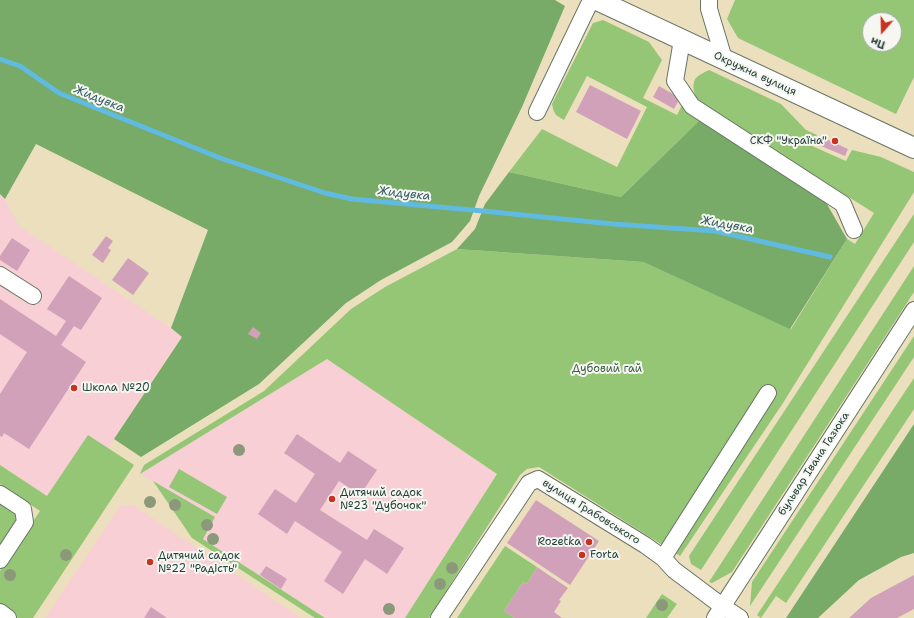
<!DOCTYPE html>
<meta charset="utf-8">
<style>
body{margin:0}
#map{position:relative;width:914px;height:618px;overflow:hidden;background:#ecdfbd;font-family:"Shantell Sans",sans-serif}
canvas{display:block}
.north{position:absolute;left:862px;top:12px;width:40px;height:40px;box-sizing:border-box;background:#f6f6f2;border:1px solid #a0aca6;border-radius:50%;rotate:200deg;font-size:11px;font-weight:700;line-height:16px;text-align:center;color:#1f3d34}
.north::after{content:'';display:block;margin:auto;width:14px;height:18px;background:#c8321e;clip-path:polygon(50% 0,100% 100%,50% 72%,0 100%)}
</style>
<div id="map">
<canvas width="914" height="618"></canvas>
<div class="north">Пн</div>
</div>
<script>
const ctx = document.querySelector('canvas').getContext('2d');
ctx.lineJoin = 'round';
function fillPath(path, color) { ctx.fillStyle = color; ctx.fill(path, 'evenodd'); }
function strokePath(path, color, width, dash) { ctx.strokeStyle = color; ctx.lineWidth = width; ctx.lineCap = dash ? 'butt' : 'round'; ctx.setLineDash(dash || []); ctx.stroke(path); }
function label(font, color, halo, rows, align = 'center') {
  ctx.font = font + ' "Shantell Sans",sans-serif'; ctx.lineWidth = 4; ctx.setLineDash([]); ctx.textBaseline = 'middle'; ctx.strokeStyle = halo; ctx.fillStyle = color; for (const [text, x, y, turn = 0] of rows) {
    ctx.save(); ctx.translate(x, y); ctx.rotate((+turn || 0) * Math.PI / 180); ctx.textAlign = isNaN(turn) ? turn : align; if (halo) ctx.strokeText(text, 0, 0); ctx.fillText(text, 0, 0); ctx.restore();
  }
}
fillPath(new Path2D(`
 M0 194 5 199 19 226 171 328 182 336 68 510 0 465Z
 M327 359 497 474 405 618H325L203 539 215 517 140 474Z
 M133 505 301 618H45L120 506Z`), '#f7cfd4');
fillPath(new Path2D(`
 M735 0H914V77L896 114 738 38 727 19ZM870 20H894V44H870Z
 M603 20 649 42 662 60 643 98 677 115 682 105 702 118 621 197 509 172 542 129 617 167 647 107 587 76 564 120C555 115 554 114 552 104L593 23Z
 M709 70 781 104 806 130 817 135 812 146 846 161 852 150 881 157 914 172V192L783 403 680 556 674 552 776 390 767 384 664 546 539 467 527 469 520 475 429 618H405L497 474 327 359 140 474 144 465 264 391 351 309 385 287 457 249 643 262 791 329 847 239 855 244 874 213 698 102C695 95 690 84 697 77 700 74 705 72 709 70Z
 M914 214V242L701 570 691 564 689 556Z
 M914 266V292L732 572 712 583 709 582Z
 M914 336V357L750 606 752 582Z
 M914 378V409L786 603 776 596 761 618 757 615Z
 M88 435 134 465 33 618H18L0 605V571L40 511 0 484V465L47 496Z
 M179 469 227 497 217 514 169 487Z
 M153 481 215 517 203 539 325 618H315L192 538Z
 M0 498C4 502 9 505 12 509 25 523 8 541 0 553Z
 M505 546 537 567 527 584 523 582 504 611 515 618H457Z
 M662 594 677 604 667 618H646Z`), '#94c676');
fillPath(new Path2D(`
 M0 0H555L565 6 522 107 479 196 470 221 452 242 381 280 346 303 259 384 141 457 114 439 182 337 171 328 208 230 36 144 5 199 0 194Z
 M702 118 824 199 847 239 790 329 643 262 457 249 475 229 485 204 509 172 621 197Z
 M914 424V553L901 557 859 580 818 618H786Z`), '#77ab67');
strokePath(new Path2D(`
 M0 59 20 66 59 93 220 158 325 193 352 199 483 211 613 224 715 231 830 257`), '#61badf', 5);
fillPath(new Path2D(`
 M590 85 641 111 627 139 576 112Z
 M659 86 680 98 674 109 653 97Z
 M820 136 848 149 845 156 816 144Z
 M106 236 113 241 108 248 111 250 103 263 92 255Z
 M12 238 30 250 17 271 0 260V256Z
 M128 258 149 273 133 295 112 280Z
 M69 276 102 298 81 330 74 326 61 345 86 362 29 449 4 433 2 437 0 436V394L27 352 0 334V299L56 336 66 321 47 309Z
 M253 327 261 333 257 339 248 334Z
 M297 434 340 463 348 451 377 470 360 495 339 481 320 510 367 540 374 529 404 548 387 574 365 559 343 594 324 581 342 552 295 521 287 534 258 514 275 489 296 503 315 474 284 453Z
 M536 500 599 541 570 585 507 543Z
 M266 566 287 579 281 589 260 575Z
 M537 567 568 588 559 600 561 601 554 612 562 618H515L504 611 523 582 527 584Z
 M914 575V609L897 618H849L871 598Z
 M151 607 167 618H144Z`), '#d1a1ba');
const minor = new Path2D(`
 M709 0V9L724 59
 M682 40 675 81 692 106 843 204 854 230
 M537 112 591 0
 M0 275 33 296
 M0 494 23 509 25 522 0 560
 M663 558 768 393
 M0 612 8 618
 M439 618 529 483 538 479 645 545 663 558 674 570 722 606 740 618
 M715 618 914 310`);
const major = new Path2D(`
 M597 0 914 148`);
strokePath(minor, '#677664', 18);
strokePath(major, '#677664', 22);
strokePath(minor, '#fff', 16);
strokePath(major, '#fff', 20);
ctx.fillStyle = '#8b997a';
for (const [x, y] of [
 [239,450],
 [150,502],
 [175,505],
 [207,525],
 [213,539],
 [66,555],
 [452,568],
 [10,575],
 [440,584],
 [662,605],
 [389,609]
]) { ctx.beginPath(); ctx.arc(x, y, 6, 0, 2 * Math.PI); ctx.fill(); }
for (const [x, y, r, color] of [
 [835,141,4,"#c8321e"],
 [74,388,4,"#c8321e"],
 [332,499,4,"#c8321e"],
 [589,542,4,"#c8321e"],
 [582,555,4,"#c8321e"],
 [150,562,4,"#c8321e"]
]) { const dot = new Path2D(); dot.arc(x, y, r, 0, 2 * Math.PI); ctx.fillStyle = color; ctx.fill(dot); strokePath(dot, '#f6f6f2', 1.5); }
label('11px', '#1f3d34', '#f6f6f2', [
 ["Окружна вулиця",755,74,25],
 ["бульвар Івана Газюка",814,464,-57],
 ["вулиця Грабовського",591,512,32]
]);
label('11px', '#1f3d34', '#f6f6f2', [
 ["СКФ \"Україна\"",827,141,"right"],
 ["Школа №20",82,388],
 ["Дитячий садок",340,493],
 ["№23 \"Дубочок\"",340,506],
 ["Rozetka",581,542,"right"],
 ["Forta",590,555],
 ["Дитячий садок",158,556],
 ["№22 \"Радість\"",158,569]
], 'left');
label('11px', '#3c5f44', '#f6f6f2', [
 ["Дубовий гай",607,369]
]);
label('italic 12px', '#305c5f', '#f6f6f2', [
 ["Жидувка",99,99,22],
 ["Жидувка",404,194,6],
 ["Жидувка",727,225,10]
]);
</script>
